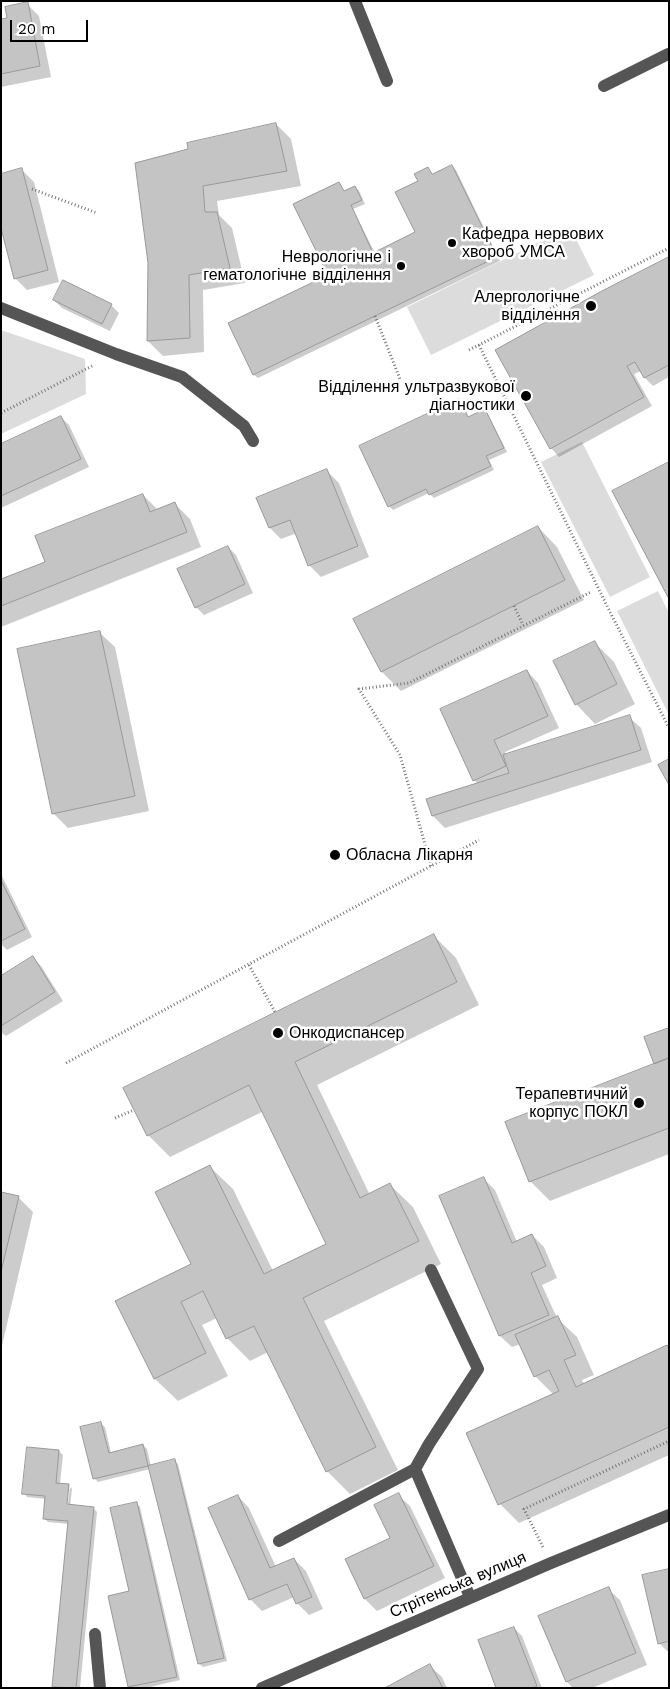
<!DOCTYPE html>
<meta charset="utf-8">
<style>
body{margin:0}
#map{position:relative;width:670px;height:1689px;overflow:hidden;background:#fff;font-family:"Work Sans",sans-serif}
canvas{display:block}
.frame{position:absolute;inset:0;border:2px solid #000;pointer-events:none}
.scale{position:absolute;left:10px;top:20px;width:78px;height:22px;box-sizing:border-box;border:2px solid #000;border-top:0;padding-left:6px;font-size:15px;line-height:18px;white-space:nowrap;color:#000;-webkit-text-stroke:4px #fff;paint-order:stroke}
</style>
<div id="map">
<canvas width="670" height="1689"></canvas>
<div class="frame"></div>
<div class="scale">20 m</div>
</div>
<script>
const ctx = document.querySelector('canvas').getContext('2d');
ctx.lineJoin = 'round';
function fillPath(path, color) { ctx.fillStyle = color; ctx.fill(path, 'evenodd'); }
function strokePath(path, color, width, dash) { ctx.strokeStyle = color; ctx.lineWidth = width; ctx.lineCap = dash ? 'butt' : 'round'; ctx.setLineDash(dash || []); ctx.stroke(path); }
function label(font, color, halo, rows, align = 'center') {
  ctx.font = font + ' "Work Sans",sans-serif'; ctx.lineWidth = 5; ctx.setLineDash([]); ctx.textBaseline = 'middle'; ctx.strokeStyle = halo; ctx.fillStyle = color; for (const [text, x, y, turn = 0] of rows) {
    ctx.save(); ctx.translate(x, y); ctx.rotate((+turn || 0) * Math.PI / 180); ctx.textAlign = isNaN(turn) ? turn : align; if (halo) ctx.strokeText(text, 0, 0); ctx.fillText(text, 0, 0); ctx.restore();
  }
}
fillPath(new Path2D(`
 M570 227 594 275 431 355 407 307Z
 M1 330 85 359 86 394 1 434Z
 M582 442 650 577 610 597 541 462Z
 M658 591 669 613V715L617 611Z`), '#dcdcdc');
fillPath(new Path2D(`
 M27 4 39 16 51 77 1 87V20L9 19Z
 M276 124 291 139 301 186 217 201 219 215 232 228 245 283 203 290 204 352 163 356 148 341 189 150Z
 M452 166 456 170 500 261 258 378 254 375 230 324 330 275 339 184 345 192 355 187 359 191 365 204 353 209 375 253 417 233 420 182 428 168 433 175Z
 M22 170 34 182 59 282 27 290 15 278Z
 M669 258V377L653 386 645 378 641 371 634 374 652 406 559 457 551 448Z
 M54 300 111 305 119 313 110 331 62 308Z
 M459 400 463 404 469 418 485 410 488 414 507 452 489 460 494 470 434 498 429 493 393 510 389 506Z
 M61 417 69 425 89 467 1 508V445Z
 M327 471 339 483 369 557 321 577 309 565 297 533 281 539 270 528Z
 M143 495 158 510 175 504 190 519 201 547 1 627V580L46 562Z
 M538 527 557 547 584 600 401 691 382 672 355 619Z
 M228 547 236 555 253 593 204 615 196 607Z
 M99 632 115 647 149 811 68 828 53 813Z
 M595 643 614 662 635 704 595 724 576 704Z
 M527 671 538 683 559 728 505 752 507 755 629 717 641 728 652 762 445 828 433 816 428 800 478 784 474 780Z
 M1 874 32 937 7 950 1 944Z
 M434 936 456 958 479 1005 317 1085 370 1195 390 1185 413 1207 441 1264 324 1321 398 1470 350 1494 327 1471 268 1352 250 1361 227 1338 217 1318 202 1325 228 1376 178 1401 155 1379 117 1302 192 1265 210 1167 233 1189 273 1271 328 1245 264 1111 170 1157 148 1135Z
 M33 958 41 966 63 1001 6 1036 1 1032V977Z
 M669 1029V1154L550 1201 530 1181 656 1065Z
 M483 1178 495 1190 517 1242 532 1235 544 1247 557 1278 542 1285 557 1318 577 1337 594 1375 582 1380 584 1384 669 1348V1455L519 1523 500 1504 554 1395 535 1376 521 1344 512 1347 500 1336 441 1197Z
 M1 1193 18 1197 33 1212 1 1350Z
 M101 1424 105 1427 111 1453 143 1445 147 1449 151 1466 174 1461 178 1464 227 1661 203 1667 199 1664 150 1469 98 1482 94 1478Z
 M59 1451 63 1455 60 1484 68 1485 72 1489 70 1506 93 1508 97 1512 80 1688 53 1687 69 1524 48 1522 44 1518 46 1499 27 1497 24 1493ZM67 1487H70L67 1511 65 1510Z
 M398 1495 410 1506 445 1578 377 1611 365 1599 347 1560 392 1538Z
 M238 1496 249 1508 276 1567 294 1559 306 1571 323 1609 309 1615 297 1603 294 1597 262 1611 250 1599 210 1508Z
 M137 1503 140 1507 180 1680 146 1688 129 1687 109 1597 130 1592Z
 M669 1570V1651H667L659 1643Z
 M608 1589 620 1600 647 1665 592 1688H573L567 1682Z
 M514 1628 522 1636 542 1688H498Z
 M430 1666 442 1677 447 1688H388Z`), '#0003');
const building = new Path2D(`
 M28 2 40 66 1 74V19L7 18 5 7Z
 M276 123 287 171 203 186 205 212H217L230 268 189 275 190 338 147 341 148 263 135 163 188 149 187 143Z
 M452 165 497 257 253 375 228 323 328 275 293 204 339 182 344 191 355 186 362 200 351 205 373 253 415 232 395 192 418 181 414 174 428 167 432 174Z
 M22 168 48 270 14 279 1 228V174Z
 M669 257V365L644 378 635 362 627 366 644 397 550 449 495 350 600 292Z
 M63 280 112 304 102 324 53 300Z
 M459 399 468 417 485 409 504 448 486 456 491 466 429 495 426 489 388 507 359 446Z
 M61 416 81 459 1 496V444Z
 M669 462V599L612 491Z
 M327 469 358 546 308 566 290 520 269 528 256 498Z
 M143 494 150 512 175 502 187 532 1 606V579L45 562 35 536Z
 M538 526 565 580 381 672 353 619Z
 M228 546 245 584 195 608 177 569Z
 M100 631 135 796 52 814 17 649Z
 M595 641 617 684 575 705 553 661Z
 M527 670 548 716 494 740 506 766 473 781 440 709Z
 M630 715 641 750 432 816 426 799 509 773 503 755Z
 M669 759V785L658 765Z
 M1 880 25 929 1 941Z
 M434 934 457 982 295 1062 360 1198 390 1183 419 1241 303 1298 376 1447 326 1472 254 1326 226 1339 203 1291 181 1302 206 1353 154 1379 115 1301 191 1264 155 1192 210 1165 264 1274 326 1244 249 1085 147 1136 123 1088Z
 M33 956 55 992 1 1026V976Z
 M669 1028V1058L654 1064 644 1037Z
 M669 1058V1128L529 1182 505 1122Z
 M484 1177 512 1243 532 1234 546 1266 531 1273 549 1315 499 1336 439 1196Z
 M1 1192 19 1196 1 1272Z
 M558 1316 576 1355 564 1360 576 1387 667 1345 669 1348V1427L498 1505 466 1433 559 1391 549 1370 534 1377 515 1335Z
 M101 1422 109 1453 143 1444 148 1466 93 1479 80 1427Z
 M27 1447 59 1450 56 1483 69 1484 67 1504 94 1507 76 1688 52 1687 68 1521 43 1519 45 1496 22 1494Z
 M175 1459 224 1658 198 1664 148 1466Z
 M399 1493 434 1566 364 1599 345 1559 390 1538 374 1505Z
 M238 1495 270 1568 294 1558 312 1597 296 1604 287 1584 249 1600 208 1508Z
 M137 1502 177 1677 128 1687 108 1596 129 1591 110 1508Z
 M669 1569V1641L658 1644 642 1575Z
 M609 1587 636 1653 566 1682 538 1616Z
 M514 1627 537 1686 533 1688H496L478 1640Z
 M430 1664 443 1688H385Z`);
fillPath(building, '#c4c4c4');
strokePath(building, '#999', 1);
strokePath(new Path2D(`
 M32 189 97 213
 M375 316 400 379
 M479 345 608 608 668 726
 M469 350 669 248
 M1 413 94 365
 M514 606 523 625
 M431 866 400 755 359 689 409 683 591 592
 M249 965 275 1012
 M66 1063 479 840
 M115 1118 134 1110
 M543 1547 524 1509 669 1441`), '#777', 3, [1, 2.5]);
strokePath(new Path2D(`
 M355 1 387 81
 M604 86 668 54
 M1 308 116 354 182 377 244 426 253 441
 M415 1469 470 1597
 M279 1541 415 1469 429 1444 478 1369 431 1270
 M95 1634 100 1688
 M262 1688 551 1563 669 1515`), '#555', 12);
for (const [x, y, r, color] of [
 [452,243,5,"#000"],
 [401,266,5,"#000"],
 [591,306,6,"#000"],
 [526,396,6,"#000"],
 [335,855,6,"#000"],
 [278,1033,6,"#000"],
 [639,1103,6,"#000"]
]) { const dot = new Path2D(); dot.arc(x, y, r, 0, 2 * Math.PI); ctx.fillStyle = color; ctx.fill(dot); strokePath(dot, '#fff', 2); }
label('16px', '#000', '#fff', [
 ["Кафедра нервових",462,234,"left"],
 ["хвороб УМСА",462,252,"left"],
 ["Неврологічне і",391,257],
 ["гематологічне відділення",391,275],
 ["Алергологічне",580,297],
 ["відділення",580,315],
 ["Відділення ультразвукової",515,387],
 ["діагностики",515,405],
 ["Обласна Лікарня",346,855,"left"],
 ["Онкодиспансер",289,1033,"left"],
 ["Терапевтичний",628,1094],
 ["корпус ПОКЛ",628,1112]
], 'right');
label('16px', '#000', '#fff', [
 ["Стрітенська вулиця",458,1585,-23]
]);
</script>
